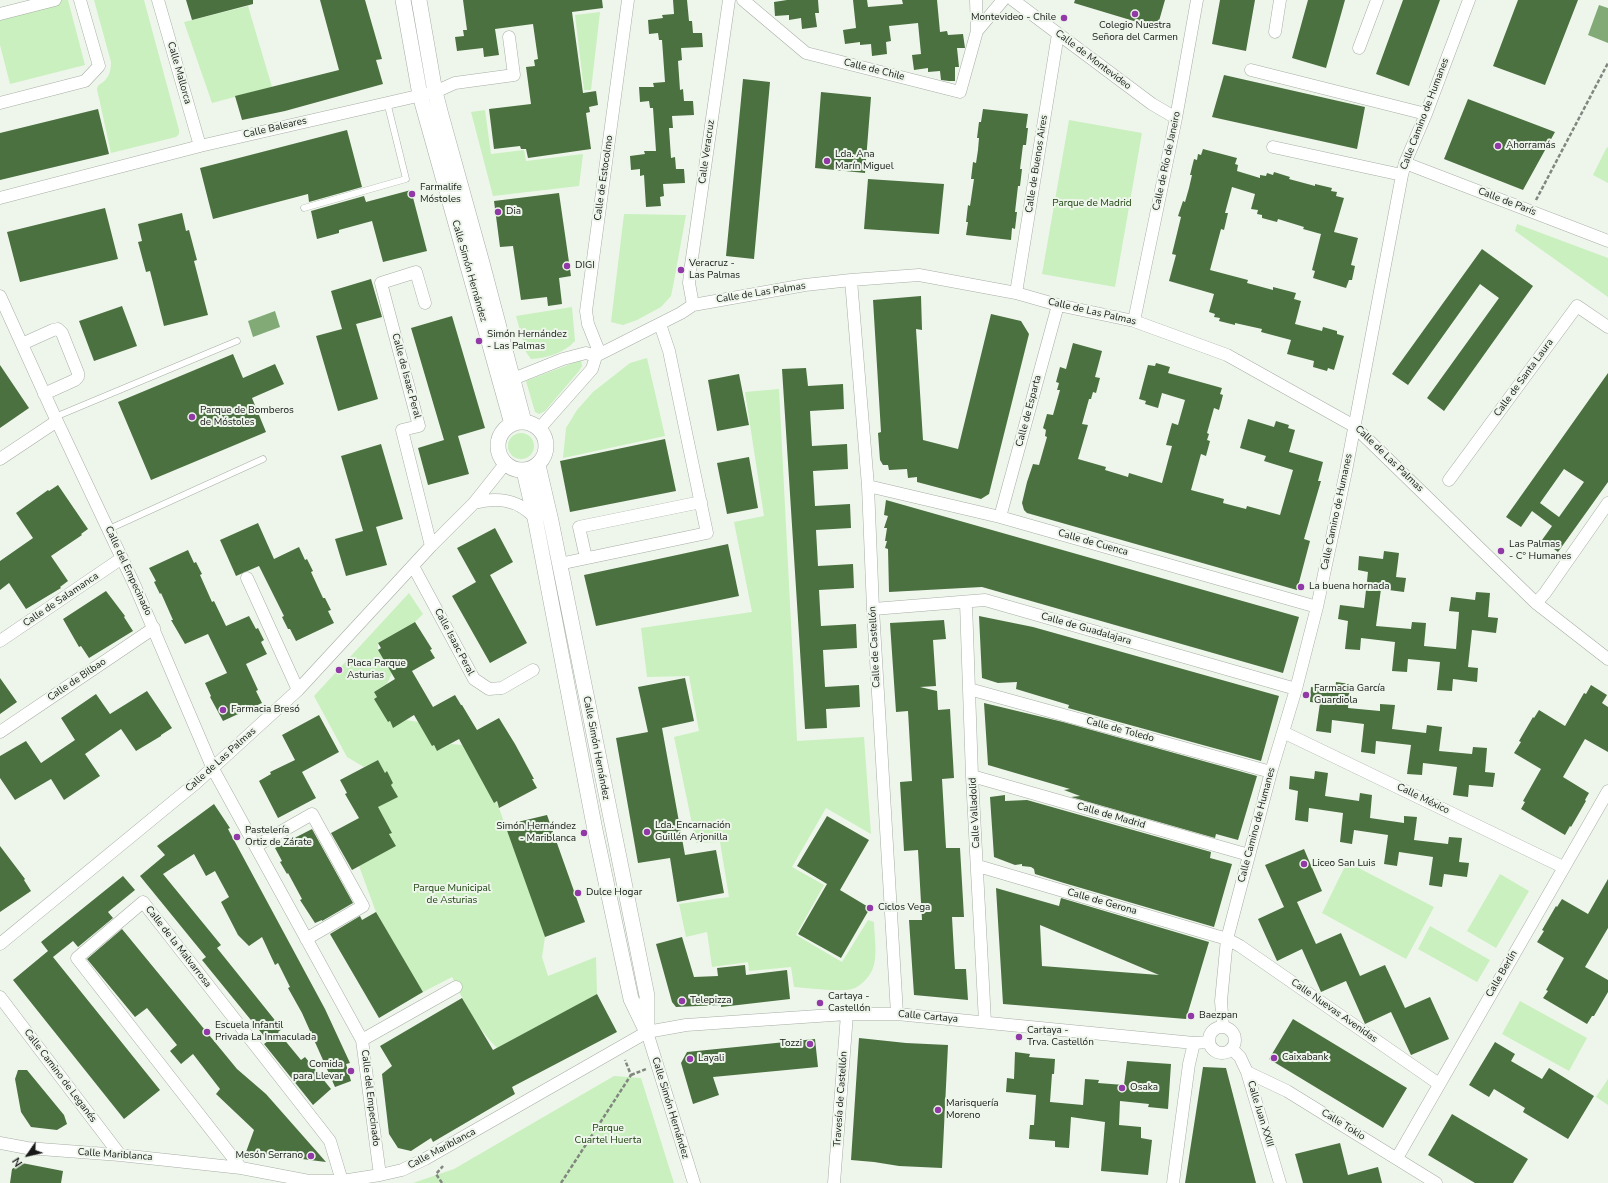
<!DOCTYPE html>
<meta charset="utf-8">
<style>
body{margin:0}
#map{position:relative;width:1608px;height:1183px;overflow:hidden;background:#eef6eb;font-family:"Nunito Sans",sans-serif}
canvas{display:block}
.north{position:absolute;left:8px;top:1135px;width:40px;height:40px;-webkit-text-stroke:3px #eef6eb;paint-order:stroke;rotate:236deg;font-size:11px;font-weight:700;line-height:16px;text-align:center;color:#161916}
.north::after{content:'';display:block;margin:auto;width:14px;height:18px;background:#161916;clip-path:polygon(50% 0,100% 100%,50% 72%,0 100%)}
</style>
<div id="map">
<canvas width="1608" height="1183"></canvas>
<div class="north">N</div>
</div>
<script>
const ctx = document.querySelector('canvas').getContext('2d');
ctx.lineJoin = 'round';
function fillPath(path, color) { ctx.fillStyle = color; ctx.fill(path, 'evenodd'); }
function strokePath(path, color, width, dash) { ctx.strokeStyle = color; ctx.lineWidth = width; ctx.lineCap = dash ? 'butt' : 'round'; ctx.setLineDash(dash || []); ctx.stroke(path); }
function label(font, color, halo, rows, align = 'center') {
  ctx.font = font + ' "Nunito Sans",sans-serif'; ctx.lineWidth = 4; ctx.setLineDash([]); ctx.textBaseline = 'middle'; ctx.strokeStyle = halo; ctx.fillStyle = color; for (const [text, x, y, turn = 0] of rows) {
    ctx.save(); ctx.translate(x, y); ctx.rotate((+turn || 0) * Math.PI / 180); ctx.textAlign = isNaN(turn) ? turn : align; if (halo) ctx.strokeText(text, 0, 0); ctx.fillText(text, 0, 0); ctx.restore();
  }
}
fillPath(new Path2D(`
 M55 0H68L85 65 10 84 0 45V14Z
 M94 0H144L179 130V134L176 137 111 153 97 89C98 83 103 84 106 79 110 75 111 68 111 62Z
 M248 6 272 87 212 103 184 22Z
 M600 12 591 90H584L575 15Z
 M485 110 491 154 524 150 526 161 583 154 579 186 493 196 471 112Z
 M1069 120 1142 133 1115 287 1042 274Z
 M1607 147 1608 148V183L1593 175Z
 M624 214 686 215 674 281 671 296 661 307 637 320 623 325 611 322Z
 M1517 224 1608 258V297L1515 231Z
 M572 307 575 341C564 353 547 358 531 359L526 352 516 316Z
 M647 358 665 436 563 458 566 428 577 410 593 392 630 363Z
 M581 360 582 366 579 371 545 411 539 414 535 412 526 381Z
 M779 389 797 741 864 737 871 834 826 808 792 867 824 885 796 935 842 962 868 920 874 922C874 935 878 955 873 968 870 976 863 984 855 988 845 993 806 988 794 987L791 967 749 971 748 962 712 967 707 932 686 937 679 904 729 897 720 842 696 843 674 737 699 731 689 676 647 677 641 628 752 612 734 522 764 516 745 392Z
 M508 446a13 13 0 1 1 26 0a13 13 0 1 1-26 0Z
 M409 593 423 614 415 622 378 643V650L392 673 387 684 374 692 377 697 374 699 388 722 390 721 393 727 406 720 418 722 437 751 451 744 462 745 494 802H496L499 808 545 937 542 957 548 976 596 957 597 994 497 1048C477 1028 464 1002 452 977L423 992 376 912 359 866 396 846 375 808 397 797 391 785 393 783 387 772 385 773 378 760 364 767 347 757 314 696Z
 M1347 862 1434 907 1406 959 1322 913Z
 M1500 874 1529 891 1496 948 1467 931Z
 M1430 926 1490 960 1477 982 1418 949Z
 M1520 1001 1587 1038 1569 1071 1502 1034Z
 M614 1076 641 1078 674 1183H413L454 1169Z
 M1608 1079V1105L1596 1097Z`), '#c9f0be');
fillPath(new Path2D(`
 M1599 5 1608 8V43L1588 35Z
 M275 311 280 327 253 337 248 321Z`), '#82aa77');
fillPath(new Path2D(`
 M186 0H253V4L192 20Z
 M320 0H365L382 59 376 60 383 84 285 111 242 120 235 96 339 70Z
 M463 0H602L603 8 572 12 583 93 596 91 598 105 589 107 590 112 586 113 591 149 528 158 526 149H521L520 146 494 149 489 109 531 104 526 67 535 66 534 60 538 59 533 24 495 29 499 55 484 57 483 48 457 51 455 37 464 36 463 30H467Z
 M673 0H687L689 21H692L693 33H702L703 47 681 48 682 60 678 61 680 90 683 89 684 101H693L694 115 672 116 673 128H669L671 158 675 157 676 169H684L685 183 663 184 664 196 660 197 661 206 646 207 644 175 640 176V169L631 170 630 156 645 154 644 151H656L653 108H650L649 101 640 102 639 87H654L653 83 665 82 662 40H659L658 33 649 34 648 20 663 18 662 15 674 14Z
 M787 0H818L819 13H815L817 27 802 29 801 18 789 20V15L775 16 774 2Z
 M853 0H867L868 7 903 4 902 0H937L940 32 947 31 948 35 963 34 965 48H957L959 67H955V81H949L941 80 940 71 928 72V68L914 70 912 55 921 54 918 23 889 26 891 41 886 42 887 54 872 56 871 44 860 45V42L845 44 843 30 856 28Z
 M1075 0H1165L1157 28 1074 3Z
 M1220 0H1255L1246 51 1212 44Z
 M1308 0H1345L1326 68 1292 58Z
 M1403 0H1440L1409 86 1376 74Z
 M1518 0H1578L1545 85 1493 66Z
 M1224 75 1365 107 1357 149 1212 117Z
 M743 79 770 82 754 259 726 256Z
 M821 92 871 97 865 173 815 168Z
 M1468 99 1555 132 1523 190 1444 159Z
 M98 109 109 154 0 180V133Z
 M983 109 1028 114 1026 128H1028L1026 145H1023L1020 169H1022L1020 186H1018L1015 212H1017L1015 229 1012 228 1011 240 966 235 968 222H966L968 205 970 206 974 179H971L973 162 976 163 978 150 979 138H977L979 122H981Z
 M347 130 362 187 309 202 308 194 213 219 200 168Z
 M1203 149 1237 158 1235 164 1238 165 1237 171 1260 178V175L1266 176 1267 173 1273 175 1274 172 1290 177 1289 179 1315 186V184L1332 188 1331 191 1337 192 1336 196 1344 198 1334 232 1358 238 1351 265 1355 266 1352 280H1349L1346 288 1313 278 1315 271 1312 270 1321 234 1303 229 1304 227 1278 219 1277 222 1262 218V215L1257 214 1258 210 1251 209 1255 194 1232 187 1225 213H1228L1224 230 1221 229 1210 270 1248 280 1247 283 1273 290V287L1296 293 1294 299 1301 301 1295 324 1322 331 1323 327 1337 331V334L1344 336 1334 370 1328 368 1327 371 1313 367 1314 361 1287 354 1291 340 1261 332 1262 329 1235 323V325L1219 321 1220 318 1214 317 1215 314 1209 312 1214 294 1169 281 1176 255 1172 254 1181 217 1178 216 1183 201 1185 202 1189 188 1192 175H1190L1194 159 1197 160 1198 154 1201 155Z
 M868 179 944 184 939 234 864 229Z
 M411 190 427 251 383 262 372 221 339 230V233L317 239 311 211 364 196 366 202Z
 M559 193 571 276 559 278 562 304 548 306 547 297 521 300 513 246 500 247 494 201Z
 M105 208 118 259 20 282 7 232Z
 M182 213 186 231 189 230 197 260 194 261 208 315 164 326 150 271 146 272 138 242 142 241 138 224Z
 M1482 249 1533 286 1444 411 1427 398 1499 298 1480 284 1408 385 1392 374Z
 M371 279 382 317 356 324 378 399 338 411 316 336 342 329 331 291Z
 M921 296 922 330 916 329 923 440 958 449 991 314 1021 321 1029 334 989 494 981 499 917 482V477L908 478 907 469 889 470 888 465H883L880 460 878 433 881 432 873 300Z
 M122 306 137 346 94 361 79 321Z
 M452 316 485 428 458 436 469 474 428 485 418 448 444 440 411 328Z
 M1073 343 1102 351 1095 377 1100 378 1096 393 1093 392 1091 399H1089L1082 424 1088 425 1078 459 1106 467 1105 470 1128 477 1129 473 1162 483 1172 446 1166 445 1172 423 1178 425 1185 400 1162 393 1158 408 1145 404 1146 401 1139 399 1148 365 1155 366 1156 363 1170 367 1168 373 1222 388 1220 394 1223 395 1219 410 1214 408 1207 433 1209 434 1207 440 1210 441 1206 456 1201 454 1191 490 1224 499 1223 503 1246 509 1247 506 1280 515 1293 470 1264 461 1266 456 1240 448 1248 419 1274 427 1276 421 1289 425 1288 428 1295 430 1289 452 1323 462 1318 481H1321L1304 539 1310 541 1297 590 1027 513 1024 510 1022 503 1027 482 1033 464 1039 465 1047 437 1045 436 1046 430 1043 428 1047 414 1053 415 1060 390H1057L1059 383 1056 382 1060 367 1066 369Z
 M233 354 243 378 275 364 284 384 252 398 266 432 151 480 118 402Z
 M0 365 29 408 0 428Z
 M806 368 808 386 843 384 844 409 810 411 812 446 847 444 848 469 813 471 814 488 815 506 850 504 851 528 816 530 818 566 853 564 854 588 819 590 821 626 856 624 857 648 823 650 825 687 859 685 860 707 826 709 827 728 805 729 782 369Z
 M1608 373V482L1558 552 1542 540 1552 526 1532 511 1521 527 1506 517ZM1564 469 1584 482 1559 517 1540 503Z
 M739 374 749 425 717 431 708 380Z
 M665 439 676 491 570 512 560 461Z
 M381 444 403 519 376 527 387 565 346 576 335 539 363 531 341 456Z
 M749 457 758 508 727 514 717 463Z
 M58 485 88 529 81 534 82 535 51 556 68 581 60 587 61 588 26 609 9 583 0 590V561L33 538 16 513 48 490 49 491Z
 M886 500 1299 617 1283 673 982 587 889 592 888 549 885 548 887 541H885L887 528H884L888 516 884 515Z
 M258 523 274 559 299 547 305 560 307 559 313 571 311 572 323 598H325L331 610 328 611 334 623 296 641 290 629H288L282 617 284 616 259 566 236 576 220 540Z
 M495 528 513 562 490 575 527 643 490 663 452 596 476 582 457 548Z
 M728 544 739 596 596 626 584 575Z
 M188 550 194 563 196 562 202 574 200 575 212 602 214 601 226 626 249 616 256 629 258 628 264 640 261 642 267 654 246 664 258 690 256 691 262 703 223 721 210 697 211 696 205 683 227 673 208 634 185 644 171 620H173L161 593 160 594 154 582 156 581 149 568Z
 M1384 551 1399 553 1396 577 1406 578 1404 592 1381 589 1376 626 1411 629 1412 622 1426 623 1424 646 1456 649 1459 612 1449 611 1451 597 1475 600 1476 592 1490 593 1488 617 1498 618 1496 633 1472 630 1468 667 1478 668 1477 682 1453 679 1452 691 1437 690 1440 662 1408 659 1407 672 1392 671 1395 642 1361 638 1360 650 1345 649 1348 621 1338 619 1340 605 1364 608 1368 572 1358 570 1359 556 1383 559Z
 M106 591 125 616 124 617 133 631 89 658 81 646 79 647 63 619Z
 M979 616 1033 627 1279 696 1261 761 1068 708 1069 705 1016 689 1017 682 998 683 982 678Z
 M944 620 946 639 933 640 936 686 920 687 937 691 938 710 950 709 954 778 942 779 946 848H960L964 917H952L954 953 955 969H966L968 1000 914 995 909 920H922L918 850 904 851 900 782 912 781 908 711 896 712 890 623Z
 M415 622 432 649 430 650 435 658 412 671 433 707 455 695 461 705H462L477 730 499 718 515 744 534 779H532L537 788 499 808 497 801 494 803 459 739 437 751 434 745 432 746 414 715 393 728 390 721 388 722 374 699 377 697 374 692 395 679 378 650 381 648 378 643Z
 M0 678 17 702 0 714Z
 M685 678 694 721 662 728 685 855 716 850 724 893 677 902 670 858 638 863 616 738 648 732 638 687Z
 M1336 682 1350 684 1348 708 1380 711V704L1395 705 1392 729 1426 733 1427 725 1442 727 1439 751 1472 754 1473 747 1487 748 1485 772 1495 773 1493 787 1469 785 1468 797 1453 795 1457 767 1423 763 1422 775 1407 774 1411 745 1376 741 1375 754 1361 752 1364 724 1332 720 1331 733 1316 731 1320 703 1310 702 1311 687 1335 690Z
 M1591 685 1607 695 1602 703 1608 707V752L1585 739 1563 777 1589 793 1585 800 1586 801 1571 827 1570 826 1565 835 1521 809 1525 802 1523 801 1541 769 1514 753 1521 742 1519 741 1533 717 1534 718 1539 710 1565 726 1584 693 1586 694Z
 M147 691 172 728 161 735V736L136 751 121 729 85 754 100 776 64 800 51 779 15 800 0 778V756L26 741 41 763 75 740 61 718 96 694 110 714Z
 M984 703 1063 722 1257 776 1238 840 1216 834 1215 838 1071 797 1080 796 1064 790 1070 789 988 765Z
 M319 715 339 752 302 772 316 798 278 818 259 781 271 774 270 772 295 760 282 735Z
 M378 760 385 773 387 771 393 783 391 785 398 797 378 807 392 833 389 834 396 846 352 870 331 833 359 818 345 794 347 793 340 780Z
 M1315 771 1328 773 1325 796 1359 801 1360 793 1372 795 1370 818 1404 823V816L1417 817 1414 840 1448 844 1449 837 1462 838 1459 862 1469 863 1467 877 1444 874 1442 887 1429 885 1433 857 1399 852 1397 866 1384 864 1388 835 1354 830 1352 844 1340 842 1343 813 1309 808 1308 822 1295 820 1298 791 1289 789 1290 776 1314 779Z
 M1005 795V801L1027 800 1211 852 1210 858 1232 864 1214 927 1064 883 1035 874 1034 869 1031 867 1022 866V864L1015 865 994 857 990 797Z
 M214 804 230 828 228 829 325 1009 350 1063 346 1064 351 1081 335 1087 302 1013 288 988 290 987 278 963 275 965 262 937 249 946 238 935 221 902 229 897 215 871 206 876 194 854 163 874 221 945 217 948 282 1029 278 1032 301 1060 305 1057 331 1089 313 1105 264 1044 268 1041 202 960 206 957 140 876 165 855 157 846Z
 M547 815 585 922 545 937 505 825Z
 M827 816 869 840 840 890 870 908 841 958 798 934 827 884 797 866Z
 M312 829 353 903 322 921V920L315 923 300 900 302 899 288 873 287 874 280 862 282 861 275 848Z
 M0 846 25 879 24 880 31 891 0 912Z
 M1304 849 1322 891 1297 902 1316 944 1341 933 1360 976 1385 965 1405 1008 1430 997 1449 1039 1411 1055 1391 1012 1365 1024 1346 981 1321 992 1302 949 1277 961 1258 919 1284 907 1265 865Z
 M123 876 135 890 108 912 113 918 78 947 73 941 53 957 160 1090 124 1119 13 980 48 951 41 942Z
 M1608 879V928L1585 967 1608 980V992L1594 1016H1592L1587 1024 1543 998 1548 991 1546 990 1564 958 1537 942 1544 931 1542 930 1556 906 1557 907 1562 899 1588 914Z
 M996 888 1059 906 1061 898 1209 942 1186 1019 1003 1004ZM1040 925 1088 945 1159 975 1042 966Z
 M376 912 423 992 379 1018 330 934 360 916 362 920Z
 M122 929 237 1069 266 1094 326 1162 246 1152 254 1130 216 1094 220 1089 193 1054 181 1064 170 1051 177 1045 147 1008 135 1017 87 959Z
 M682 937 694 977 718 976 717 968 745 965 746 975 787 970 790 999 721 1007V1005L676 1007 672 1002 656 944Z
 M597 994 617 1032 512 1087 515 1094 433 1142 431 1138 411 1151 398 1148 389 1134 382 1074 392 1066 380 1046 462 998 493 1050Z
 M1293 1019 1407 1088 1383 1128 1269 1059Z
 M859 1038 906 1043 948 1045 942 1168 899 1166 874 1162 851 1160Z
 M815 1039 818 1067 713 1077 719 1095 693 1104 681 1063 687 1052Z
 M1495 1042 1515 1054 1511 1061 1542 1079 1549 1068 1594 1096 1568 1139 1523 1112 1525 1108 1494 1089 1489 1097 1469 1085Z
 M1015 1052 1030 1054 1029 1057 1055 1059 1054 1074H1052L1050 1102 1083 1105 1085 1079 1099 1080 1098 1083 1124 1085 1127 1061 1171 1064 1168 1109 1148 1107 1149 1104 1120 1101 1119 1125 1141 1127V1138L1152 1140 1148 1175 1101 1171 1105 1122 1071 1117 1069 1148 1055 1147V1141L1029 1139 1030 1125H1034L1036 1095 1006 1092 1007 1078 1014 1079Z
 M1203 1067 1226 1068 1256 1183H1185Z
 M18 1070H27L64 1115 67 1124 57 1130 31 1127 21 1112 15 1079Z
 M1452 1114 1528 1159 1513 1183H1475L1428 1155Z
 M1340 1143 1348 1175 1378 1167 1382 1183H1303L1295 1154Z
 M22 1163 63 1171 61 1183H10L12 1169Z`), '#4c7141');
const service = new Path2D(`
 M304 208 406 179 387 102
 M55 417 237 341
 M109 529 263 459`);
const minor = new Path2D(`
 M158 0 200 146
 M743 0 806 53 960 92 977 31 1003 0
 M976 0 977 31
 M1013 0 1152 104 1176 118
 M0 14 55 0
 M1275 32 1280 0
 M1359 48 1377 0
 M1251 70 1426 114
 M0 103 85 81 99 66 80 0
 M1273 147 1402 175
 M1405 163 1608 241
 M0 198 200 146 435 92 455 83 514 75 509 37
 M851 280 868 486 873 609 897 1014
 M1016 293 1058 34
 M0 296 55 417 135 586 213 769 362 1040 380 1175
 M425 303 416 272 381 283 419 426 402 430 431 546
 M693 305 689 283 690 272 729 0
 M1134 321 1176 118 1197 0
 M22 344 53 330 58 329 62 333 78 373V377L75 380 44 394
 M600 354 588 324 586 311 628 0
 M513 379 563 359 586 353 596 356
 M539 429 592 369 596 356 681 313 693 305 805 285 851 280 919 275 1016 293 1058 305 1134 321 1227 355 1354 426 1536 603 1608 659
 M0 459 57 421
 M1449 480 1577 306 1608 327
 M868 486 1000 517 1317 607
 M474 503C497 497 518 499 535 518
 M1000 517 1058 305
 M586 558 579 527 701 502
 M559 564 707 533 669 351 660 324
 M413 566 474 679 489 689 502 688 533 670
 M247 578 298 690
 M966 603 972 776 985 1022
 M1536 603 1545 593 1608 503
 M873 609 985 600 1296 689
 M0 641 122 558
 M969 689 1271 772
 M0 732 154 628
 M1283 732 1563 867
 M972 776 1249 855
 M256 846 312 814 363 906 306 939
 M978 866 1227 939 1240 946 1439 1084
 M0 944 196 783 298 690 431 546 474 503 505 464
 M0 997 120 1155
 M1223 1027 1221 1001 1227 939 1271 772 1296 689 1317 607 1346 471 1402 175 1405 163 1426 114 1469 0
 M1209 1040a13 13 0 1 1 26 0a13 13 0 1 1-26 0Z
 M647 1032 694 1183
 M362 1040 456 987
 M1232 1049 1240 1057 1247 1072 1280 1183
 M1247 1072 1287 1091 1436 1183
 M0 1143 27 1148 120 1155 241 1168 309 1181H342L380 1175 402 1170 425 1159 647 1032 686 1025 847 1014H897L1194 1043 1209 1042
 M1397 1158 1608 791
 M241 1168 77 958 143 902 330 1141 342 1181
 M834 1183 847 1014
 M1173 1183 1189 1064 1194 1043`);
const tertiary = new Path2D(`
 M403 0 420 95 512 424
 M419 0 435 92 441 115 482 263 524 422
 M498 446a24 24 0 1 1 48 0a24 24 0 1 1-48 0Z
 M538 465 551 521 647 996V1032
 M524 471 535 518 595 830 631 999 645 1028`);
strokePath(service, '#a7aea5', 7);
strokePath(minor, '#a7aea5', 13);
strokePath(tertiary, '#a7aea5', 16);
strokePath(new Path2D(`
 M1536 200 1608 63
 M631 1075 646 1069
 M442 1183 436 1174 443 1166
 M561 1183 631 1075 625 1060`), '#81867f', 2.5, [4, 2]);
strokePath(service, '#fff', 6);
strokePath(minor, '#fff', 12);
strokePath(tertiary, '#fff', 15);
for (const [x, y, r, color] of [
 [1135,14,4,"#913aa7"],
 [1064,18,4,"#913aa7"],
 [1498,146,4,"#913aa7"],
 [827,161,4,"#913aa7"],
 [412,194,4,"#913aa7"],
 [498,212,4,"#913aa7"],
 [567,266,4,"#913aa7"],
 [681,270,4,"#913aa7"],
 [479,341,4,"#913aa7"],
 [192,417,4,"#913aa7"],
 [1501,551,4,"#913aa7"],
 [1301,587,4,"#913aa7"],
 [339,670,4,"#913aa7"],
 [1306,695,4,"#913aa7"],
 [223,710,4,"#913aa7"],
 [647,832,4,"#913aa7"],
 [584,833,4,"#913aa7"],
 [237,837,4,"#913aa7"],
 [1304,864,4,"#913aa7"],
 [578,893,4,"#913aa7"],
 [870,908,4,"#913aa7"],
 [682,1001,4,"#913aa7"],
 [820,1003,4,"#913aa7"],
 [1191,1016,4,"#913aa7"],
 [207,1032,4,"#913aa7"],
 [1019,1037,4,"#913aa7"],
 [810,1044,4,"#913aa7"],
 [1274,1058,4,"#913aa7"],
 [690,1059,4,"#913aa7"],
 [351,1071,4,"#913aa7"],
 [1122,1088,4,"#913aa7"],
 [938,1110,4,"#913aa7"],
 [311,1156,4,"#913aa7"]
]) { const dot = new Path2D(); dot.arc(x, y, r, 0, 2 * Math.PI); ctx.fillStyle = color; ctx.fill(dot); strokePath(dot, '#eef6eb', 1.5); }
label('10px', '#161916', '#eef6eb', [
 ["Montevideo - Chile",1056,18,"right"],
 ["Colegio Nuestra",1135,26,"center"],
 ["Señora del Carmen",1135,38,"center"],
 ["Ahorramás",1506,146],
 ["Lda. Ana",835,155],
 ["Marín Miguel",835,167],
 ["Farmalife",420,188],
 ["Móstoles",420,200],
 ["Dia",506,212],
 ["Veracruz -",689,264],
 ["Las Palmas",689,276],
 ["DIGI",575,266],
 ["Simón Hernández",487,335],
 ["- Las Palmas",487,347],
 ["Parque de Bomberos",200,411],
 ["de Móstoles",200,423],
 ["Las Palmas",1509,545],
 ["- Cº Humanes",1509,557],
 ["La buena hornada",1309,587],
 ["Placa Parque",347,664],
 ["Asturias",347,676],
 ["Farmacia García",1314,689],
 ["Guardiola",1314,701],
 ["Farmacia Bresó",231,710],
 ["Lda. Encarnación",655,826],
 ["Guillén Arjonilla",655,838],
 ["Simón Hernández",576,827,"right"],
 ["- Mariblanca",576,839,"right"],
 ["Pastelería",245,831],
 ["Ortiz de Zárate",245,843],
 ["Liceo San Luis",1312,864],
 ["Dulce Hogar",586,893],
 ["Ciclos Vega",878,908],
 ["Cartaya -",828,997],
 ["Castellón",828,1009],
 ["Telepizza",690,1001],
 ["Baezpan",1199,1016],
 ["Escuela Infantil",215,1026],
 ["Privada La Inmaculada",215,1038],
 ["Cartaya -",1027,1031],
 ["Trva. Castellón",1027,1043],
 ["Tozzi",802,1044,"right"],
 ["Caixabank",1282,1058],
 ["Layali",698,1059],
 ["Comida",343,1065,"right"],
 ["para Llevar",343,1077,"right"],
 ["Osaka",1130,1088],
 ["Marisquería",946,1104],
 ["Moreno",946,1116],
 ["Mesón Serrano",303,1156,"right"]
], 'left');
label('10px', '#161916', '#eef6eb', [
 ["Calle de Montevideo",1093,60,37],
 ["Calle de Chile",874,70,14],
 ["Calle Mallorca",179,73,74],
 ["Calle Camino de Humanes",1425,114,-69],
 ["Calle Baleares",275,128,-13],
 ["Calle Veracruz",707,152,-82],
 ["Calle de Río de Janeiro",1167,161,-78],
 ["Calle de Buenos Aires",1037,164,-81],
 ["Calle de Estocolmo",604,178,-82],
 ["Calle de París",1507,202,21],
 ["Calle Simón Hernández",469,271,74],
 ["Calle de Las Palmas",761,293,-9],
 ["Calle de Las Palmas",1092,312,13],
 ["Calle de Isaac Peral",406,376,75],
 ["Calle de Santa Laura",1524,378,-54],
 ["Calle de Esparta",1029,411,-75],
 ["Calle de Las Palmas",1389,459,44],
 ["Calle Camino de Humanes",1337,512,-78],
 ["Calle de Cuenca",1093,543,16],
 ["Calle del Empecinado",128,571,65],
 ["Calle de Salamanca",61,600,-34],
 ["Calle de Guadalajara",1086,629,16],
 ["Calle Isaac Peral",454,642,62],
 ["Calle de Castellón",875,647,-93],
 ["Calle de Bilbao",77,680,-34],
 ["Calle de Toledo",1120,730,15],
 ["Calle Simón Hernández",596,748,79],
 ["Calle de Las Palmas",221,760,-42],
 ["Calle México",1423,799,26],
 ["Calle Valladolid",975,813,-93],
 ["Calle de Madrid",1111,816,16],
 ["Calle Camino de Humanes",1257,825,-75],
 ["Calle de Gerona",1102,902,16],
 ["Calle de la Malvarrosa",178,947,52],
 ["Calle Berlín",1502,974,-60],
 ["Calle Nuevas Avenidas",1334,1011,35],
 ["Calle Cartaya",928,1017,5],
 ["Calle Camino de Leganés",60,1076,53],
 ["Calle del Empecinado",370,1098,83],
 ["Travesía de Castellón",841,1099,-86],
 ["Calle Simón Hernández",670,1108,73],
 ["Calle Juan XXIII",1260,1114,73],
 ["Calle Tokio",1343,1125,32],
 ["Calle Mariblanca",442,1149,-28],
 ["Calle Mariblanca",115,1155,4]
]);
label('10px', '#163d07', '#eef6eb', [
 ["Parque de Madrid",1092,204],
 ["Parque Municipal",452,889],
 ["de Asturias",452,901],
 ["Parque",608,1129],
 ["Cuartel Huerta",608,1141]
]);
</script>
